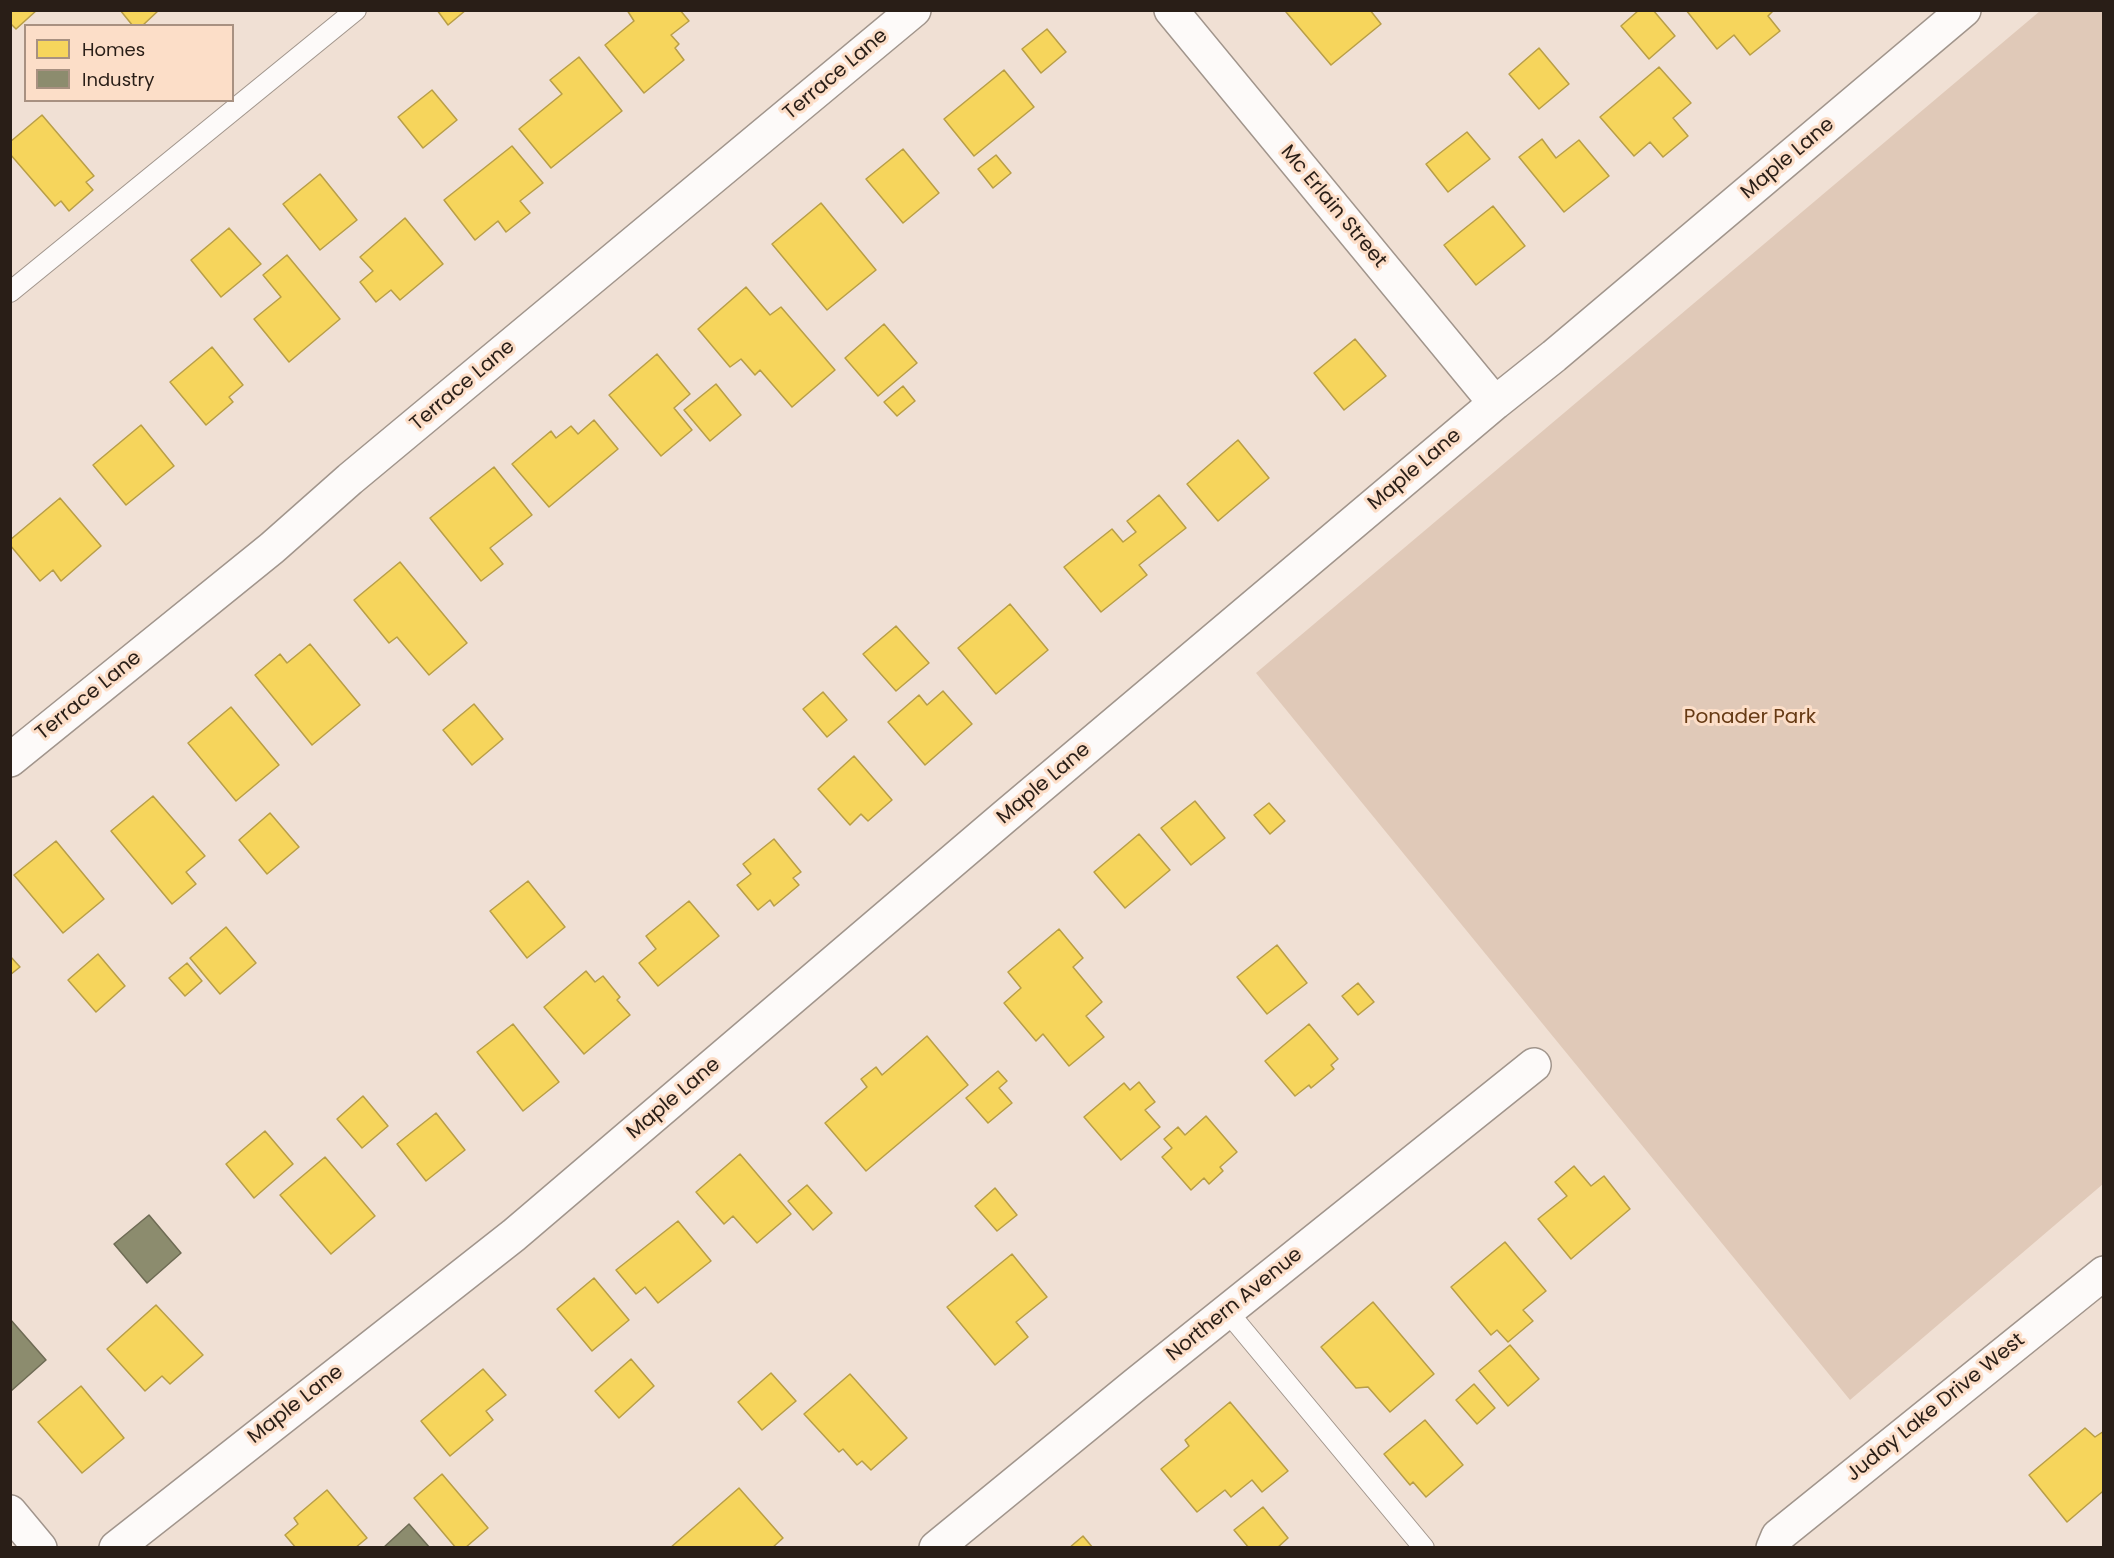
<!DOCTYPE html>
<style>
body{margin:0}
#map{position:relative;width:2114px;height:1558px;overflow:hidden;background:#f0e0d4;font-family:Poppins,sans-serif}
canvas{display:block}
.frame{position:absolute;inset:0;border:12px solid #291e17;pointer-events:none}
.legend{position:absolute;left:24px;top:24px;width:210px;height:78px;box-sizing:border-box;background:#fcdec8;border:2px solid #a89181;margin:0;padding:8px 10px;list-style:none;font-size:18px;color:#291e17}
.legend li{display:flex;align-items:center;gap:12px;height:30px}
.legend b{width:30px;border:2px solid #a89181}
</style>
<div id="map">
<canvas width="2114" height="1558"></canvas>
<div class="frame"></div>
<ul class="legend">
<li><b style="height:16px;background:#f6d55c"></b>Homes</li>
<li><b style="height:16px;background:#8c8c6e"></b>Industry</li>
</ul>
</div>
<script>
const ctx = document.querySelector('canvas').getContext('2d');
ctx.lineJoin = 'round';
function fillPath(path, color) { ctx.fillStyle = color; ctx.fill(path, 'evenodd'); }
function strokePath(path, color, width, dash) { ctx.strokeStyle = color; ctx.lineWidth = width; ctx.lineCap = dash ? 'butt' : 'round'; ctx.setLineDash(dash || []); ctx.stroke(path); }
function label(font, color, halo, rows, align = 'center') {
  ctx.font = font + ' Poppins,sans-serif'; ctx.lineWidth = 6; ctx.setLineDash([]); ctx.textBaseline = 'middle'; ctx.strokeStyle = halo; ctx.fillStyle = color; for (const [text, x, y, turn = 0] of rows) {
    ctx.save(); ctx.translate(x, y); ctx.rotate((+turn || 0) * Math.PI / 180); ctx.textAlign = isNaN(turn) ? turn : align; if (halo) ctx.strokeText(text, 0, 0); ctx.fillText(text, 0, 0); ctx.restore();
  }
}
fillPath(new Path2D(`
 M2040 11H2103V1184L1850 1400 1256 673Z`), '#e0c9b8');
const homes = new Path2D(`
 M10 10H37L16 29 10 23Z
 M120 10H159L142 26H133Z
 M437 10H466L448 25Z
 M627 10H680L689 21 671 35 679 44 675 48 684 60 644 93 605 45 634 21Z
 M1288 10H1370L1381 24 1331 65 1286 12Z
 M1639 10H1653L1675 36 1649 59 1621 26Z
 M1686 10H1774L1768 16 1780 31 1750 55 1734 35 1717 49Z
 M1047 29 1066 52 1041 73 1022 49Z
 M1539 48 1569 84 1539 109 1509 74Z
 M579 57 622 111 551 168 519 129 562 94 550 80Z
 M1659 67 1691 103 1673 118 1688 136 1663 157 1650 142 1634 156 1600 117Z
 M1004 70 1034 107 974 156 944 119Z
 M432 90 457 120 423 148 398 117Z
 M42 115 94 176 86 182 93 190 69 211 61 201 55 206 10 154V142Z
 M1467 132 1490 159 1448 192 1426 164Z
 M1542 139 1556 158 1579 140 1609 176 1564 212 1519 157Z
 M512 146 543 183 520 201 530 213 506 232 498 221 475 240 444 200Z
 M903 149 939 193 903 223 866 179Z
 M996 155 1011 173 993 188 978 169Z
 M320 174 357 220 320 250 283 204Z
 M821 203 876 270 827 310 772 244Z
 M1493 206 1525 246 1476 285 1444 245Z
 M405 218 443 264 400 300 391 290 376 302 360 282 373 271 360 257Z
 M229 228 261 264 221 297 191 260Z
 M287 255 340 319 289 362 254 319 281 297 263 275Z
 M746 287 770 315 781 307 835 370 792 407 760 370 755 375 741 359 730 367 698 329Z
 M884 324 917 363 878 396 845 358Z
 M1355 339 1386 376 1344 410 1314 373Z
 M212 347 243 385 229 397 233 402 206 425 170 382Z
 M657 354 690 394 674 408 692 430 661 456 609 395Z
 M716 384 741 415 710 441 684 410Z
 M903 386 915 401 897 416 884 402Z
 M594 420 618 449 549 507 512 464 551 431 556 438 571 426 578 434Z
 M141 425 174 466 126 505 93 465Z
 M1238 440 1269 478 1218 521 1187 484Z
 M494 467 532 515 490 548 503 564 481 581 430 518Z
 M1159 495 1186 528 1139 565 1147 575 1101 612 1064 567 1112 529 1123 542 1136 532 1127 521Z
 M60 498 101 546 61 581 53 570 40 581 10 545V540Z
 M400 562 467 643 429 675 397 637 389 643 354 600Z
 M1010 604 1048 650 996 694 958 648Z
 M896 626 929 663 896 691 863 654Z
 M310 644 360 705 312 745 255 675 280 654 287 663Z
 M943 691 972 724 925 765 888 722 919 695 927 705Z
 M823 692 847 720 827 737 803 709Z
 M474 704 503 739 472 765 443 730Z
 M231 707 279 765 236 801 188 743Z
 M854 756 892 800 868 821 861 814 850 825 818 789Z
 M153 796 205 856 186 872 196 884 172 904 111 831Z
 M1195 801 1225 838 1191 865 1161 828Z
 M1269 803 1285 821 1270 834 1254 815Z
 M270 813 299 847 267 874 239 840Z
 M1139 834 1170 870 1125 908 1094 872Z
 M774 839 801 872 793 878 799 885 774 906 770 900 758 910 737 885 751 874 743 864Z
 M56 841 104 899 63 933 14 875Z
 M528 881 565 927 527 958 490 911Z
 M689 901 719 936 658 986 639 963 656 949 646 936Z
 M226 927 256 963 220 994 190 958Z
 M1059 929 1083 958 1073 967 1102 1002 1086 1016 1104 1037 1069 1066 1043 1034 1036 1041 1004 1003 1021 988 1008 972Z
 M1277 945 1307 983 1267 1014 1237 977Z
 M98 954 125 986 96 1012 68 980Z
 M10 956 20 967 10 975Z
 M187 963 202 981 185 996 169 978Z
 M586 971 595 982 603 976 620 997 617 1000 630 1015 584 1054 544 1007Z
 M1358 983 1374 1002 1358 1015 1342 996Z
 M513 1024 559 1082 523 1111 477 1052Z
 M1309 1024 1338 1059 1331 1065 1334 1069 1311 1088 1309 1085 1295 1096 1265 1061Z
 M927 1036 968 1085 866 1171 825 1123 867 1087 861 1079 876 1067 882 1075Z
 M998 1071 1007 1081 999 1088 1012 1103 988 1123 966 1098Z
 M1139 1082 1155 1102 1145 1110 1160 1127 1121 1160 1084 1117 1124 1083 1130 1090Z
 M363 1096 388 1126 362 1148 337 1119Z
 M436 1113 465 1150 426 1181 397 1144Z
 M1206 1116 1237 1152 1220 1167 1223 1171 1209 1184 1204 1178 1191 1190 1162 1157 1172 1148 1164 1139 1178 1127 1185 1135Z
 M265 1131 293 1164 254 1198 226 1164Z
 M740 1154 791 1214 757 1243 733 1216 724 1224 696 1192Z
 M325 1157 375 1216 331 1254 280 1195Z
 M1574 1166 1591 1186 1604 1176 1630 1209 1571 1259 1538 1219 1567 1196 1555 1182Z
 M807 1185 832 1213 813 1230 788 1201Z
 M995 1188 1017 1215 997 1231 975 1206Z
 M678 1221 711 1261 658 1303 645 1287 636 1294 616 1270Z
 M1505 1242 1546 1291 1523 1310 1533 1321 1508 1342 1497 1330 1491 1335 1451 1287Z
 M1012 1254 1047 1297 1016 1322 1028 1337 995 1365 947 1307Z
 M594 1278 629 1320 592 1351 557 1309Z
 M1373 1302 1434 1374 1390 1412 1368 1387 1356 1388 1321 1347Z
 M156 1305 203 1355 170 1384 162 1376 145 1391 107 1349Z
 M1510 1345 1539 1379 1508 1406 1479 1371Z
 M631 1359 654 1386 619 1418 595 1391Z
 M483 1369 506 1395 486 1411 493 1420 450 1456 421 1421Z
 M771 1373 796 1401 762 1430 738 1402Z
 M850 1374 907 1438 871 1470 862 1461 857 1465 843 1449 839 1452 804 1414Z
 M1474 1384 1495 1408 1477 1424 1456 1400Z
 M81 1386 124 1438 82 1473 38 1422Z
 M1230 1402 1288 1471 1262 1492 1252 1480 1231 1497 1225 1490 1197 1512 1161 1469 1189 1446 1185 1440Z
 M1425 1420 1463 1465 1426 1497 1413 1482 1410 1485 1384 1454Z
 M2085 1428 2095 1437 2104 1431V1493L2102 1492 2067 1522 2029 1475Z
 M442 1474 488 1528 465 1548H456L414 1498Z
 M739 1488 783 1538 772 1548H670Z
 M327 1490 367 1538 355 1548H296L285 1535 298 1524 294 1518Z
 M1263 1507 1288 1538 1277 1548H1249L1234 1530Z
 M1083 1536 1093 1548H1069Z`);
fillPath(homes, '#f6d55c');
strokePath(homes, '#b89e47', 1.5);
const industry = new Path2D(`
 M149 1215 181 1253 147 1283 114 1244Z
 M10 1319 46 1360 11 1391 10 1390Z
 M409 1524 430 1548H383Z`);
fillPath(industry, '#8c8c6e');
strokePath(industry, '#6e6b54', 1.5);
const lane = new Path2D(`
 M10 292 356 10
 M1227 1311 1424 1548`);
const street = new Path2D(`
 M1171 10 1495 403
 M10 760 272 548 350 479 914 10
 M10 1512 40 1548
 M116 1548 514 1235 1003 818 1495 403 1554 356 1964 10
 M936 1548 1135 1385 1534 1065
 M1773 1548 1778 1536 2104 1273`);
strokePath(lane, '#a1958c', 22);
strokePath(street, '#a1958c', 36);
strokePath(lane, '#fdfaf9', 20);
strokePath(street, '#fdfaf9', 33);
label('20px', '#291e17', '#fcdec8', [
 ["Terrace Lane",836,75,-40],
 ["Maple Lane",1788,159,-40],
 ["Mc Erlain Street",1333,207,50],
 ["Terrace Lane",463,386,-40],
 ["Maple Lane",1415,470,-40],
 ["Terrace Lane",89,696,-39],
 ["Maple Lane",1044,784,-40],
 ["Maple Lane",674,1099,-40],
 ["Northern Avenue",1235,1305,-39],
 ["Maple Lane",296,1405,-38],
 ["Juday Lake Drive West",1936,1408,-39]
]);
label('20px', '#663a14', '#fcdec8', [
 ["Ponader Park",1750,718]
]);
</script>
